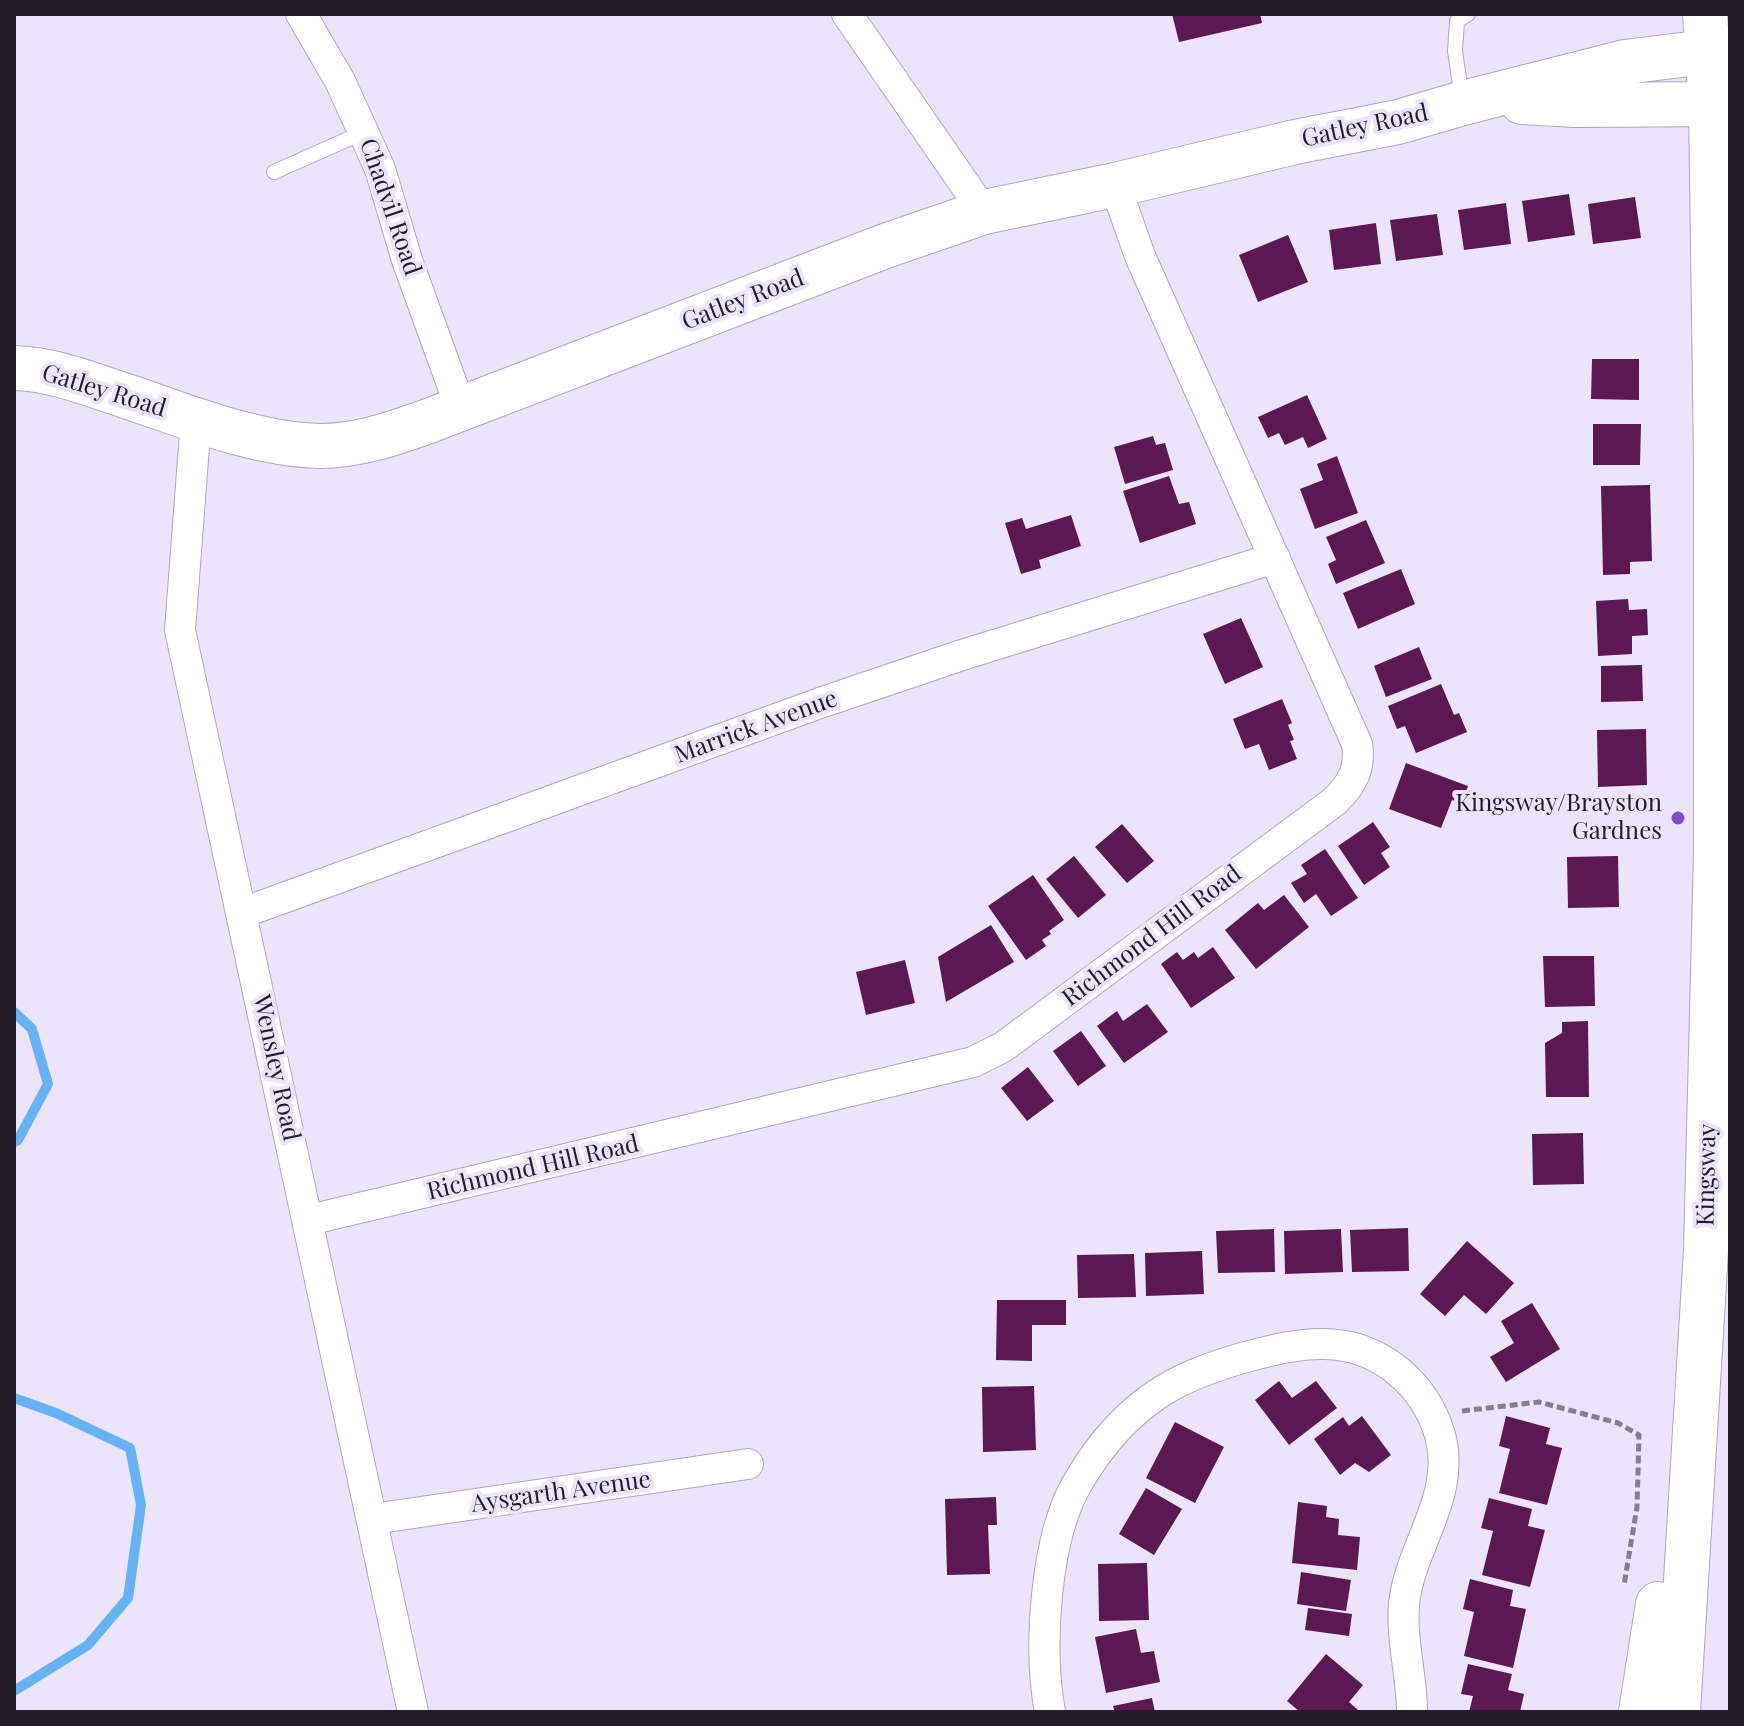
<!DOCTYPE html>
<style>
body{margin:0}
#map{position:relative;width:1744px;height:1726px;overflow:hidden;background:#ece4fc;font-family:"Playfair Display",serif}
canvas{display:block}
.frame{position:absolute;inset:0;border:16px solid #221e29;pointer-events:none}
</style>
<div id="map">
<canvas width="1744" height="1726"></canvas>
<div class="frame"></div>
</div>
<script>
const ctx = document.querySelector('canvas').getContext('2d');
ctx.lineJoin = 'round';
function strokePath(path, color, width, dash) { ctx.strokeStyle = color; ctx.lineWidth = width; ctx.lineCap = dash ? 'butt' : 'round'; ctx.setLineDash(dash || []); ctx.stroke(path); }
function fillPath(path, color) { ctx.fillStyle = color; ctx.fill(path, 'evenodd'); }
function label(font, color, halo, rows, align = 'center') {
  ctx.font = font + ' "Playfair Display",serif'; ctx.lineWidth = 8; ctx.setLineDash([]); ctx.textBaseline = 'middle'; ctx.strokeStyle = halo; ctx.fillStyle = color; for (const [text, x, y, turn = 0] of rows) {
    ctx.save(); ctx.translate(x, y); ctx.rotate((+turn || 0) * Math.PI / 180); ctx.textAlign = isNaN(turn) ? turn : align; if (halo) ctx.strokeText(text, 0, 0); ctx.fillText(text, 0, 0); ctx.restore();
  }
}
strokePath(new Path2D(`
 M14 1012 32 1029 48 1084 18 1140 14 1142
 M14 1398 56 1413 130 1448 141 1505 128 1598 88 1645 14 1691`), '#65b3f5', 10);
fillPath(new Path2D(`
 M1172 14H1260L1262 23 1179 42Z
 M1569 194 1575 235 1528 242 1522 201Z
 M1635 197 1641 238 1593 244 1588 204Z
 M1506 203 1511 244 1464 250 1458 210Z
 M1437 214 1443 255 1396 261 1390 220Z
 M1376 223 1381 264 1334 270 1329 230Z
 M1288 235 1308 282 1258 302 1239 255Z
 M1592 359H1639V400L1591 399Z
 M1307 395 1327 439 1308 448 1303 437 1285 445 1279 433 1268 438 1258 417Z
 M1593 424H1641L1640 465H1593Z
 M1153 436 1156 445 1165 443 1173 470 1125 484 1114 447Z
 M1337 456 1358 513 1315 529 1300 489 1323 480 1317 464Z
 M1169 476 1179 504 1189 502 1196 524 1140 543 1123 491Z
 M1650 485 1652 561 1630 562V574L1603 575 1601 486Z
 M1071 515 1081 546 1039 560 1041 568 1021 574 1005 523 1022 518 1026 529Z
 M1366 520 1385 563 1336 584 1328 564 1336 560 1326 537Z
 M1401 569 1415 604 1358 629 1343 593Z
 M1628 599 1629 610 1647 609 1648 635 1632 636V654L1598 656 1596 601Z
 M1241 618 1263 667 1225 684 1203 634Z
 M1419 647 1432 679 1386 697 1374 666Z
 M1642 665 1643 701 1601 702V666Z
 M1441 684 1454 715 1459 713 1467 732 1416 753 1405 726 1397 729 1388 706Z
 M1282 699 1292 723 1288 725 1294 740 1290 741 1297 759 1269 770 1259 744 1245 749 1233 719Z
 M1646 729 1647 785 1598 787 1597 730Z
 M1406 763 1468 786 1462 803 1452 800 1441 828 1389 809Z
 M1373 822 1390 847 1381 853 1390 867 1364 885 1338 846Z
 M1122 824 1154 861 1127 883 1095 847Z
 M1325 849 1358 898 1331 916 1316 894 1304 903 1291 883 1307 874 1301 865Z
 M1074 856 1106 895 1078 918 1046 879Z
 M1618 856 1619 907 1568 908 1567 857Z
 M1033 875 1064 920 1049 931 1051 934 1042 940 1046 946 1026 960 988 906Z
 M1284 895 1309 927 1256 969 1225 930 1258 903 1264 910Z
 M991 925 1014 962 946 1002 938 957Z
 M1213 947 1235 978 1191 1008 1161 964 1177 952 1183 960 1194 952 1198 958Z
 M1543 956H1594L1595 1006 1545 1007Z
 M905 960 915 1003 866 1015 856 972Z
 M1147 1004 1168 1032 1124 1063 1097 1026 1117 1011 1123 1021Z
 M1588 1021 1589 1097H1546L1545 1043 1562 1033V1022Z
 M1081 1031 1106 1066 1078 1086 1053 1051Z
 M1028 1067 1054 1101 1027 1121 1001 1088Z
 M1583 1133 1584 1184 1533 1185 1532 1134Z
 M1408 1228 1409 1271 1352 1272 1350 1230Z
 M1274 1229 1275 1272 1218 1273 1216 1231Z
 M1341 1229 1343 1272 1285 1274 1284 1231Z
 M1467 1241 1514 1283 1486 1314 1464 1295 1445 1316 1420 1294Z
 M1202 1251 1204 1294 1146 1296 1145 1253Z
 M1134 1254 1136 1297 1078 1298 1077 1255Z
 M997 1300H1066V1325H1032V1361L996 1360Z
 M1532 1303 1560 1349 1506 1382 1490 1357 1514 1343 1501 1321Z
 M1279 1381 1292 1398 1316 1381 1337 1408 1289 1445 1255 1400Z
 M1034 1386 1036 1450 983 1452 982 1387Z
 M1362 1416 1391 1455 1369 1472 1355 1463 1340 1475 1314 1439 1343 1417 1349 1426Z
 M1506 1416 1550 1428 1546 1444 1562 1448 1547 1505 1499 1493 1510 1449 1499 1446Z
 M1175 1422 1224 1447 1195 1503 1146 1478Z
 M1146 1488 1182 1509 1154 1555 1119 1534Z
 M996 1497 997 1525H988L990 1574 947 1575 945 1499Z
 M1489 1498 1532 1509 1528 1526 1545 1530 1530 1587 1482 1575 1493 1531 1481 1528Z
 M1298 1502 1327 1506 1326 1517 1339 1519 1338 1535 1360 1537 1357 1570 1292 1563Z
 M1147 1563 1149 1620 1099 1621 1098 1564Z
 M1301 1572 1351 1580 1346 1611 1297 1604Z
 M1470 1579 1513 1590 1510 1606 1526 1609 1513 1668 1464 1656 1474 1612 1463 1609Z
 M1308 1608 1352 1614 1349 1636 1305 1630Z
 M1136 1629 1141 1653 1154 1651 1160 1682 1106 1693 1095 1637Z
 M1326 1654 1363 1685 1349 1702 1358 1710 1356 1712H1300L1287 1701Z
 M1468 1664 1512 1674 1508 1690 1524 1694 1520 1712H1469L1473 1696 1461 1694Z
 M1152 1698 1155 1712H1115L1113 1706Z`), '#5b1853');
const lane = new Path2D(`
 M1462 99 1455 51 1457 21 1468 14
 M274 172 364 132`);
const street = new Path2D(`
 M301 14 340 81 380 169 407 260 461 409
 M847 14 984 212
 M196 420 180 630 413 1712
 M242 913 820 703 962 655 1275 558
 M309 1220 973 1062 1003 1047 1335 801C1352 784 1361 769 1357 744L1140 256 1115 185
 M373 1519 748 1464
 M1050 1712C1038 1649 1045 1537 1078 1482 1099 1446 1128 1412 1164 1390 1188 1375 1215 1366 1242 1358 1269 1351 1298 1343 1325 1344 1380 1345 1425 1384 1440 1435 1457 1496 1410 1546 1404 1604 1401 1641 1412 1676 1412 1712`);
const primary = new Path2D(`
 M1522 102 1576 105 1730 104
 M14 368C53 369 89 384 126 396 186 416 256 445 320 446 357 446 392 434 426 422L888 245 984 212 1115 185 1295 142 1398 122 1463 103 1625 62 1730 49`);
const highway = new Path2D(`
 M1641 1712 1658 1604
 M1678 1712 1706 1250 1716 853V462L1711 105 1705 14`);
strokePath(lane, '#aea5c2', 16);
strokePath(street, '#aea5c2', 32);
strokePath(primary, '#aea5c2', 46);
strokePath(highway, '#aea5c2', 46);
strokePath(new Path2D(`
 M1462 1411 1539 1402 1618 1423 1639 1435 1637 1507 1624 1585`), '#847e90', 5, [8, 4]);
strokePath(lane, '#fff', 14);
strokePath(street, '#fff', 30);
strokePath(primary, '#fff', 44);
strokePath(highway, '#fff', 44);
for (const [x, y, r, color] of [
 [1678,818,8,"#7d4ec6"]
]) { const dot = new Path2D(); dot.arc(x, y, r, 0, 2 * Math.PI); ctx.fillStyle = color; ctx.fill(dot); strokePath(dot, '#ece4fc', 3); }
label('24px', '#221e29', '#ece4fc', [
 ["Gatley Road",1365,126,-12],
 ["Chadvil Road",390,207,71],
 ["Gatley Road",743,300,-21],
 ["Gatley Road",104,391,17],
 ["Marrick Avenue",756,727,-20],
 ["Richmond Hill Road",1152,936,-37],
 ["Wensley Road",276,1068,78],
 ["Richmond Hill Road",533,1168,-13],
 ["Kingsway",1707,1175,-89],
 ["Aysgarth Avenue",561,1492,-8]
]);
label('24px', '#221e29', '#ece4fc', [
 ["Kingsway/Brayston",1662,804],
 ["Gardnes",1662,832]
], 'right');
</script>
